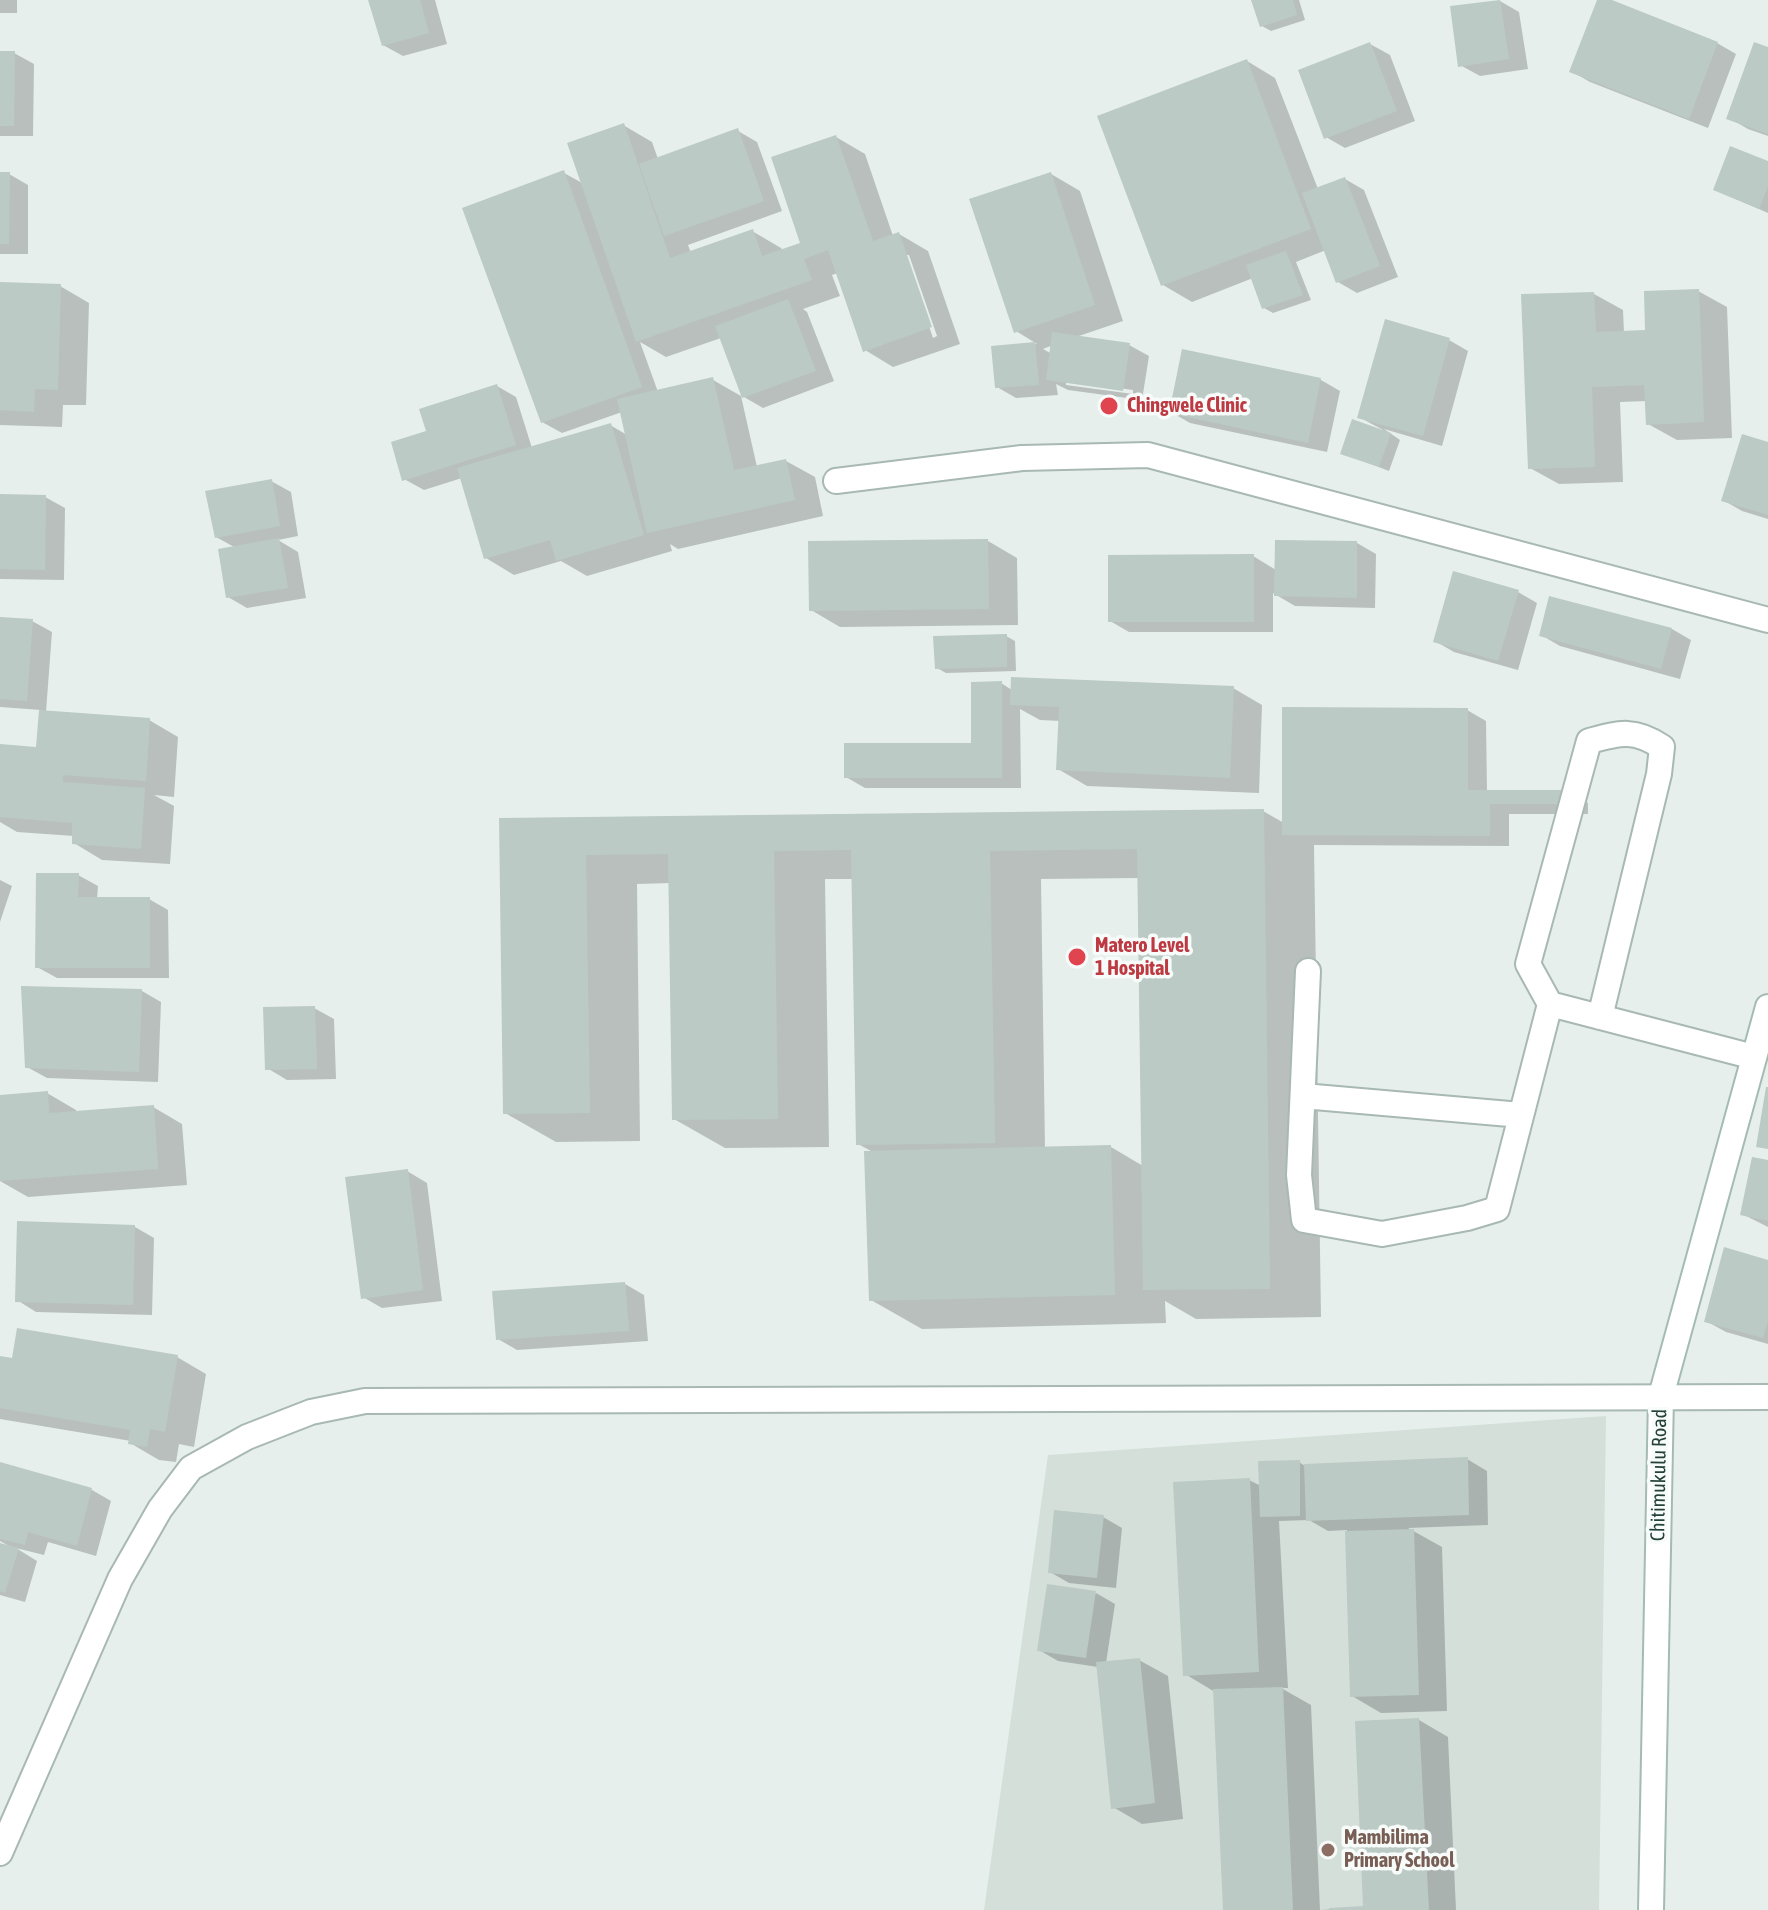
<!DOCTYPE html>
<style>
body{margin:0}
canvas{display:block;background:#e6efeb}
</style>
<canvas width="1768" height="1910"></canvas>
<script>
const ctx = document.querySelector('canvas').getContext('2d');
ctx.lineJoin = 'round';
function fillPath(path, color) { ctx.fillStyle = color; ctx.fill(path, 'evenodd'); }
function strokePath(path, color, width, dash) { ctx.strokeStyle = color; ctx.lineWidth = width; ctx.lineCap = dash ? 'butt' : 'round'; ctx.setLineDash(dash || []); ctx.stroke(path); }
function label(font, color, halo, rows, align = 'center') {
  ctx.font = font + ' "Asap Condensed",sans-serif'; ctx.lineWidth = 7; ctx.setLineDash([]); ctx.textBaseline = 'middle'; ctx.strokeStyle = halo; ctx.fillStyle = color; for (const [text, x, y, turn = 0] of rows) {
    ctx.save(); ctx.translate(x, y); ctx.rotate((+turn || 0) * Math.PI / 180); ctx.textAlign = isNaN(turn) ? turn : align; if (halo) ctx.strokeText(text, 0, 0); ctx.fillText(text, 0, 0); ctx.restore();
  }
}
fillPath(new Path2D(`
 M1606 1416 1599 1910H984L1048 1455Z`), '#d4dfda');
fillPath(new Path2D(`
 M0 0H17V13H0Z
 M370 0H435L447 44 403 56 383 45Z
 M1253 0H1299L1305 20 1271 31 1262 26Z
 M1599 0H1606L1717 43 1736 54 1708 128 1590 82 1571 71Z
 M1500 1 1519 12 1528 69 1480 76 1460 65Z
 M1370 44 1390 55 1415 121 1345 148 1326 137Z
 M1768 49V136L1748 129 1729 118Z
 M0 53H14L34 64 33 136H0Z
 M1247 61 1275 78 1318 189 1345 179 1364 190 1398 277 1357 293 1338 282 1326 250 1296 262 1311 300 1273 313 1264 308 1253 278 1192 302 1163 285Z
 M623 125 652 142 658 159 738 131 757 142 782 211 688 245 691 253 752 231 781 248 783 251 803 244 836 137 865 154 893 236 899 234 928 251 960 344 893 367 865 350 838 273 832 275 840 296 803 309 807 312 834 381 763 408 744 397 721 338 666 357 640 342 658 392 713 380 741 396 757 467 786 461 815 477 823 516 678 549 670 544 672 551 587 576 561 561 514 575 486 558 462 478 424 490 404 479 428 432 497 386 516 397 532 448 610 425 627 435 622 412 562 433 542 422 564 173 584 184ZM905 255H909L937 336 933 338Z
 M1768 164V213L1715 190Z
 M0 174H9L28 185V254H0Z
 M1051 174 1080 191 1123 321 1076 337 1129 345 1149 356 1142 400 1068 390 1056 384 1058 395 1016 398 997 387 994 347 1037 344 1016 331ZM1053 345 1052 354 1043 349ZM1066 381 1133 390V394L1066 385Z
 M0 284 60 286 89 303 86 405H63L62 427 0 425Z
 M1698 291 1727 307 1732 438 1677 440 1648 424 1647 401 1620 402 1623 482 1559 484 1530 468 1594 294 1623 310 1624 333 1647 332Z
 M1449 340 1468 351 1442 446 1384 429 1400 440 1389 471 1342 453 1382 432 1383 430 1359 417Z
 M1183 351 1321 380 1340 391 1327 452 1190 423 1171 412Z
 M1768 444V519L1742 511 1723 500Z
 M271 481 291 492 298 536 278 540 298 552 306 598 247 608 228 597 236 548 216 537Z
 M0 497H45L65 508 64 580 0 579Z
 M988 541 1017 558 1018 625 840 627 811 610Z
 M1357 543 1376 554 1375 608 1295 606 1273 593V632H1129L1110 621 1253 556 1276 570Z
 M1518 592 1537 603 1518 670 1454 652 1435 641Z
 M1551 598 1672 629 1691 640 1680 679 1560 646 1541 635Z
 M0 619 32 621 52 632 46 712 149 720 178 737 174 797 154 795 174 806 170 864 102 860 74 843V836L17 832 0 822V746L38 749 41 710 0 707Z
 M1006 636 1015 641 1016 671 946 673 937 668Z
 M1001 683 1012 690 1233 688 1262 705 1259 793 1087 786 1058 769 1061 721 1040 720 1020 709 1021 788H865L846 777 973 745Z
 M1467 710 1486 721 1487 792H1569L1588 803V814H1509V846L1314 845 1321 1317 1196 1319 1165 1301 1166 1323 922 1329 871 1300 875 1153 858 1144 854 879H825L829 1147 725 1148 674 1119 671 883 637 884 640 1141 556 1142 505 1113 501 820 1263 811 1284 823ZM1139 878 1143 1166 1111 1147 1045 1149 1041 879Z
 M78 875 98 886 97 899H149L168 910 169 978H57L37 967Z
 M0 880 12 886 0 922Z
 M142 991 161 1002 158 1082 47 1078 27 1067Z
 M314 1008 334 1019 336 1079 287 1080 267 1068Z
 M47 1093 76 1110V1113L153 1107 182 1124 187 1185 28 1197 0 1181V1097Z
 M1768 1162V1227L1742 1214Z
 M407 1171 427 1183 442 1301 382 1308 363 1297Z
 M135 1227 154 1238 152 1315 36 1312 17 1300Z
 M1768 1262V1344L1726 1332 1706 1321Z
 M625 1284 644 1295 648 1341 517 1350 498 1339Z
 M177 1357 206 1374 194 1447 179 1444 176 1462 159 1460 130 1443 131 1441 0 1419V1358L14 1360Z
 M1467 1459 1487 1471 1488 1525 1408 1528 1442 1547 1447 1711 1381 1713 1352 1696 1347 1530 1328 1531 1309 1520 1279 1521 1288 1688H1281L1311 1705 1320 1910 1365 1908 1419 1720 1448 1737 1456 1910H1225L1215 1692 1185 1674 1249 1480 1261 1486 1299 1462 1305 1466Z
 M0 1464 92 1490 111 1501 96 1556 48 1542 44 1555 16 1548 37 1561 25 1602 0 1595V1545L9 1546 0 1541Z
 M1103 1517 1122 1528 1116 1588 1069 1583 1050 1572Z
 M1096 1593 1115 1604 1106 1663 1139 1660 1168 1676 1183 1819 1142 1824 1113 1807 1098 1667 1058 1661 1039 1650Z`), '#0003');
fillPath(new Path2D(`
 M368 0H420L429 33 382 46Z
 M1251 0H1293L1297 15 1260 27Z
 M1500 0 1509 59 1458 67 1450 6Z
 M1597 0H1612L1718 42 1689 119 1569 72Z
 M1370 42 1397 111 1324 139 1298 70Z
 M1754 42 1768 47V134L1726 119Z
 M0 51H15L14 126H0Z
 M1247 59 1311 229 1161 286 1097 116Z
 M624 123 670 258 753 229 762 256 800 243 771 157 836 135 873 241 899 232 932 327 863 352 828 250 804 259 812 280 636 342 567 143Z
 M738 128 764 201 664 236 639 164Z
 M1730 146 1768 161V187L1759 209 1713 190Z
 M564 170 642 387 541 423 462 208Z
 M0 172H10L9 244H0Z
 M1051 172 1095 305 1014 333 969 199Z
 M1345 177 1380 266 1336 283 1302 193Z
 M1286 251 1303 295 1262 309 1246 265Z
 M0 282 61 284 58 390 35 389 34 412 0 410Z
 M1699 289 1704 422 1646 425 1644 385 1592 387 1595 467 1528 469 1521 294 1594 292 1596 332 1645 330 1644 291Z
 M788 299 816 371 742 398 715 326Z
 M1385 319 1450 338 1423 436 1357 418Z
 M1052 332 1130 343 1123 391 1046 380Z
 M1035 342 1039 385 995 388 991 346Z
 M1182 349 1321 378 1308 443 1169 413Z
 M713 377 734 470 786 459 795 500 647 533 617 399Z
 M497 384 516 445 402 481 391 442 426 431 419 409Z
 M1352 419 1391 433 1379 467 1340 454Z
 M611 423 644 535 556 561 550 540 484 559 457 468Z
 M1742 434 1768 442V515L1721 501Z
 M272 479 280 526 215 538 205 491Z
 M0 494 46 495 45 570 0 569Z
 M279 538 288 588 226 598 218 549Z
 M988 539 989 609 809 611 808 541Z
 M1275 540 1357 541V598L1274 596Z
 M1254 554V622H1108V555Z
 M1453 571 1519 590 1498 661 1433 642Z
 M1549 596 1672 628 1661 669 1539 636Z
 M0 617 33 619 27 701 0 699Z
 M1007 634V667L935 669 933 636Z
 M1011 677 1234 686 1230 778 1056 770 1059 707 1010 705Z
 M1002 681V778H844V743H971V682Z
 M1282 707 1468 708V790H1569V804H1490V836L1282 835Z
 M39 710 150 718 146 781 63 775V782L145 788 141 849 72 844V823L0 817V744L36 747Z
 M1264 809 1270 1289 1143 1290 1137 849 990 851 995 1143 856 1145 851 850 774 851 778 1119 672 1120 668 854 586 855 590 1113 503 1114 499 818Z
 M36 873H79L78 897H150V968H35Z
 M21 986 142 989 139 1072 25 1068Z
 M315 1006 317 1069 265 1070 263 1007Z
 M1766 1087H1768V1149L1756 1147Z
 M48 1091 49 1113 154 1105 158 1169 0 1181V1095Z
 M1111 1145 1115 1295 869 1301 864 1151Z
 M1752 1157 1768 1160V1221L1740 1215Z
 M408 1169 423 1290 361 1299 345 1177Z
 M17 1221 135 1225 133 1305 15 1302Z
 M1724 1247 1768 1260V1321L1763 1338 1704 1322Z
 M625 1282 629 1331 496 1340 492 1291Z
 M17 1328 178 1355 165 1432 150 1429 147 1447 128 1444 130 1430 0 1408V1356L12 1358Z
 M1468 1457 1469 1515 1306 1521 1304 1464Z
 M1300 1460V1516L1260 1517 1258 1461Z
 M0 1462 92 1488 77 1546 28 1532 25 1545 0 1539Z
 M1250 1478 1259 1672 1183 1676 1173 1482Z
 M1054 1510 1104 1515 1097 1578 1048 1573Z
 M1414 1529 1419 1695 1350 1697 1345 1531Z
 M0 1543 19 1548 5 1593 0 1591Z
 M1047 1584 1096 1591 1086 1658 1037 1651Z
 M1140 1658 1155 1803 1111 1809 1096 1662Z
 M1283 1687 1293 1910H1223L1213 1689Z
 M1419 1718 1429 1910H1329V1908L1363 1906 1355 1721Z`), '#bbcac4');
const lane = new Path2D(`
 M836 481 1022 458 1148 455 1768 620
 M1308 971 1299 1175 1304 1220 1382 1234 1467 1218 1497 1209 1550 1004
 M1600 1017 1659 774 1662 747C1634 728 1619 733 1589 741L1528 964 1550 1004 1754 1057
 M1303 1096 1521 1115`);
const street = new Path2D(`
 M0 1853 120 1579 160 1509 191 1468 247 1437 311 1412 365 1401 1768 1397`);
const secondary = new Path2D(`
 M1651 1910 1661 1396 1768 1007`);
strokePath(lane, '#a8b8b2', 28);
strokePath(street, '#a8b8b2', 28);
strokePath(secondary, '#a4bbb3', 28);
strokePath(lane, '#fff', 24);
strokePath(street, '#fff', 24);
strokePath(secondary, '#fff', 24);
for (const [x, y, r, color] of [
 [1109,406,10,"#e0444e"],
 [1077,957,10,"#e0444e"],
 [1328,1850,8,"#8d6e63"]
]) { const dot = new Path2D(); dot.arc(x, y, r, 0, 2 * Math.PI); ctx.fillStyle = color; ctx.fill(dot); strokePath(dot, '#f7fbf9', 3); }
label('bold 20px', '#be3a42', '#f7fbf9', [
 ["Chingwele Clinic",1127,406],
 ["Matero Level",1095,946],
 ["1 Hospital",1095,969]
], 'left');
label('20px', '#24423a', '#f7fbf9', [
 ["Chitimukulu Road",1659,1475,-89]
]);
label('bold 20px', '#785e54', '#f7fbf9', [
 ["Mambilima",1344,1838],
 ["Primary School",1344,1861]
], 'left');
</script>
